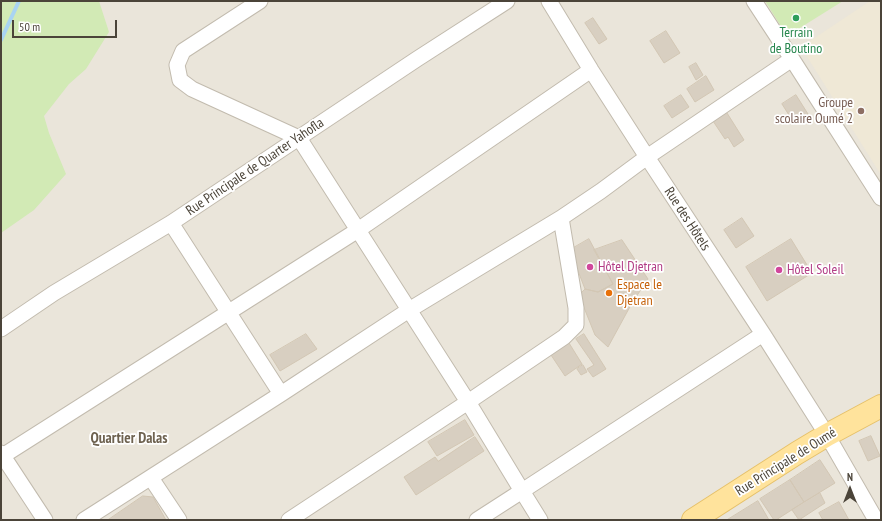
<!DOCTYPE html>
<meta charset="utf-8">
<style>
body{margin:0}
#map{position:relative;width:882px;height:521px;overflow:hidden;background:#f6f3ec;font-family:"PT Sans Narrow",sans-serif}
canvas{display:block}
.frame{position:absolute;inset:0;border:2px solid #4b4439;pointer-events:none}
.north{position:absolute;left:830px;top:469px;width:40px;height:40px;-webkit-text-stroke:3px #fff;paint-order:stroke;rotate:0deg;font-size:11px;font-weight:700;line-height:16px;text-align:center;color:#4b4439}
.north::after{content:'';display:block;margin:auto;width:14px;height:18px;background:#4b4439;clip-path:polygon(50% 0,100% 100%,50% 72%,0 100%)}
.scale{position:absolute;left:12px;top:20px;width:105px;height:18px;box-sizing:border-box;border:2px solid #4b4439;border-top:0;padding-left:5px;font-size:12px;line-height:14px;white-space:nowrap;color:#4b4439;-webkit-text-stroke:3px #fff;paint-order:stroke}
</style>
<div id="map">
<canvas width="882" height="521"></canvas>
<div class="frame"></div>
<div class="north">N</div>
<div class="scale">50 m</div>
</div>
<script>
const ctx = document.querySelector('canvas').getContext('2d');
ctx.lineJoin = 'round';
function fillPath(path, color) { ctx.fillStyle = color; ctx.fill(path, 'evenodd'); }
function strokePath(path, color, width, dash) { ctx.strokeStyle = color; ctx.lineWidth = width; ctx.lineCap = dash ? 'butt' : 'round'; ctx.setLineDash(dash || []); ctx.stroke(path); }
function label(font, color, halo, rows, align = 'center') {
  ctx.font = font + ' "PT Sans Narrow",sans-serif'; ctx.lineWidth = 3.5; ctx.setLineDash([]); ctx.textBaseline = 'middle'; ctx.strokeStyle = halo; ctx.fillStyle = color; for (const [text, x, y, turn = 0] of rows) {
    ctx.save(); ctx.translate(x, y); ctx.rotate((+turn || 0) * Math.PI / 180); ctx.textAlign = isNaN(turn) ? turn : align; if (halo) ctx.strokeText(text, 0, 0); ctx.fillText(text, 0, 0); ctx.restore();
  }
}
fillPath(new Path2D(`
 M1 1H881V520H1Z`), '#eae5da');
fillPath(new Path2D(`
 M870 1H881V175L801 47Z`), '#efe8d6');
fillPath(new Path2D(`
 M1 1H99L109 32 86 69 69 84 44 116 49 133 66 174 34 210 1 233Z
 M765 1H843L787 36Z`), '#d2eab5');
strokePath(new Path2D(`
 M1 40 19 1`), '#a9d4f2', 4);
const building = new Path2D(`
 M593 18 607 39 599 44 585 23Z
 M666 31 680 53 664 63 650 41Z
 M696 63 703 75 696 80 689 67Z
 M706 76 714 90 695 102 687 89Z
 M681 95 689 107 672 118 664 106Z
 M796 95 808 114 794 123 782 104Z
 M727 113 744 140 734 147 728 137 725 139 713 121Z
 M742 218 754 236 736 248 724 230Z
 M589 239 613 284 598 292 585 289 570 250Z
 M791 239 812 273 767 301 746 267Z
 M622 240 648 279 632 303 608 347 595 335 579 295 585 289 598 292 613 284 594 250Z
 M306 334 317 349 280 371 270 355Z
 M584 334 606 369 593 377 587 369 594 365 576 339Z
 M569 343 582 364 565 376 551 355Z
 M583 365 587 372 581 375 577 369Z
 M465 420 474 435 437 456 428 442Z
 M871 436 880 456 868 461 859 441Z
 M475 437 484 451 416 495 404 477 435 457 438 461Z
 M820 460 835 483 804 502 790 480Z
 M790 480 804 502 776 520H774L760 499Z
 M820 493 825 503 799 520 792 510Z
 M143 496 153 497 166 520H108Z
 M758 501 769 520H727Z
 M839 502 849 520H823L819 513Z`);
fillPath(building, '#d8cfc1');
strokePath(building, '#d3c7b4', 1);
const street = new Path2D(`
 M260 1 183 51 177 65 180 80 192 89 299 138 468 402 522 491 477 520
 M549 1 591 70 647 157 763 334 827 435 876 520
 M754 1 792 59 881 198
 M171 223 281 394
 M1 329 54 293 171 223 417 59 507 1
 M1 453 45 520
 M1 457 358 230 591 70
 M151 478 179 520
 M84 520 281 394 409 310 561 218 601 191 647 157 792 59
 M289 520 468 402 564 337 576 325V308L561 218
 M540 520 522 491 763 334`);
const primary = new Path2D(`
 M693 520 797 453 827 435 881 406`);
strokePath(street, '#c2bbae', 17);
strokePath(primary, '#e6c16a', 24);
strokePath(street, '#fff', 15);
strokePath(primary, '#ffe39c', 22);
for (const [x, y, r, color] of [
 [796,18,4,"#2e9e5b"],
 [861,111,4,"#8d6e63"],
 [590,267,4,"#d1479c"],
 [779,270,4,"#d1479c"],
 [609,293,4,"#e8710a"]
]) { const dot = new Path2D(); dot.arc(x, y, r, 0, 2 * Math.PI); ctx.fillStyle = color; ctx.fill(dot); strokePath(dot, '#fff', 1.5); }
label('14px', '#27864d', '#fff', [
 ["Terrain",796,33],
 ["de Boutino",796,49]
]);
label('14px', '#785e54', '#fff', [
 ["Groupe",853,103],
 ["scolaire Oumé 2",853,119]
], 'right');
label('14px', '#4b4439', '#fff', [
 ["Rue Principale de Quarter Yahofla",255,167,-34],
 ["Rue des Hôtels",687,219,57],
 ["Rue Principale de Oumé",786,462,-32]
]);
label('14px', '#b23c85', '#fff', [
 ["Hôtel Djetran",598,267],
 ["Hôtel Soleil",787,270]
], 'left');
label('14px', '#c56008', '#fff', [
 ["Espace le",617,285],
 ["Djetran",617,301]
], 'left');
label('bold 15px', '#6e6250', '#fff', [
 ["Quartier Dalas",129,439]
]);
</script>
